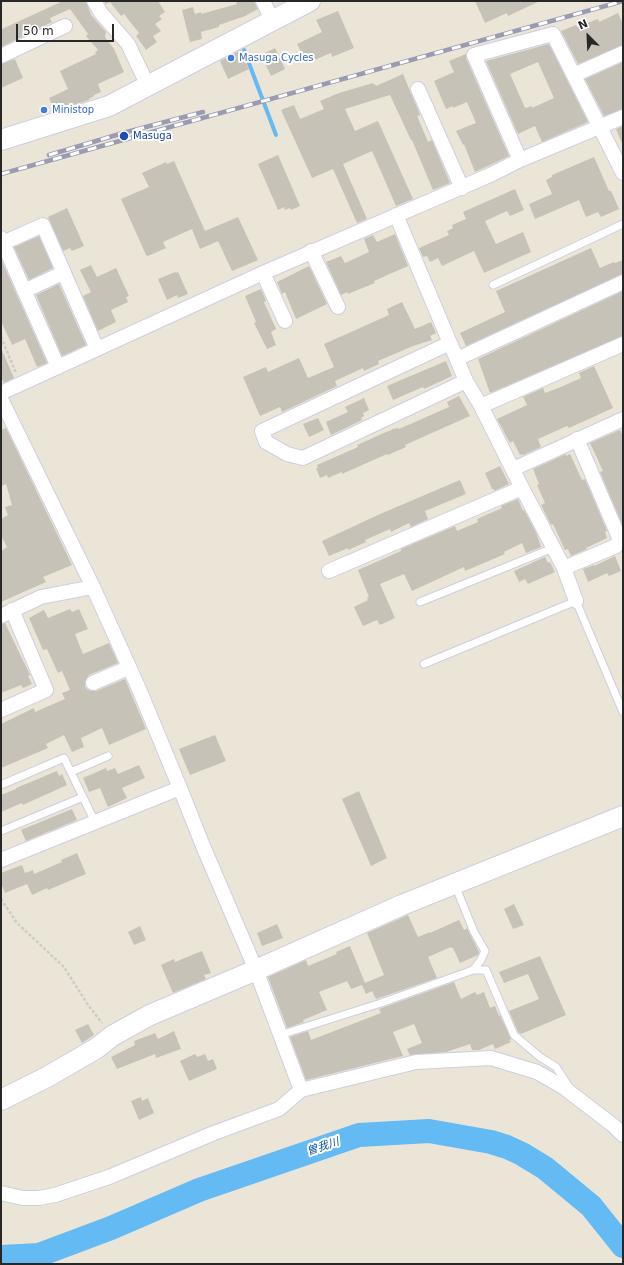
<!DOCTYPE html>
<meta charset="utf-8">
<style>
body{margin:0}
#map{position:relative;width:624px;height:1265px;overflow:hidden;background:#ebe5d7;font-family:"DejaVu Sans",sans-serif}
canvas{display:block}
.frame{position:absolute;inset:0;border:2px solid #272727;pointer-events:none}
.north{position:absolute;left:568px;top:16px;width:40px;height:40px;-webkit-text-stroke:3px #fff;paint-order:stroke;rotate:336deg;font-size:11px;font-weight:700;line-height:16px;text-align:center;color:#272727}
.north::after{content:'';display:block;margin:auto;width:14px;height:18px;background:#272727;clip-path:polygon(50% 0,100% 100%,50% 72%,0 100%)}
.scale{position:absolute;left:16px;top:24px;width:98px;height:18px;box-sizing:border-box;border:2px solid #272727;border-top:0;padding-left:5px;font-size:12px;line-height:14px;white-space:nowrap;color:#272727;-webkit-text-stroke:3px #fff;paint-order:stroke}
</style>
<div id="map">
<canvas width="624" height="1265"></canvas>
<div class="frame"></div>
<div class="north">N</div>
<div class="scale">50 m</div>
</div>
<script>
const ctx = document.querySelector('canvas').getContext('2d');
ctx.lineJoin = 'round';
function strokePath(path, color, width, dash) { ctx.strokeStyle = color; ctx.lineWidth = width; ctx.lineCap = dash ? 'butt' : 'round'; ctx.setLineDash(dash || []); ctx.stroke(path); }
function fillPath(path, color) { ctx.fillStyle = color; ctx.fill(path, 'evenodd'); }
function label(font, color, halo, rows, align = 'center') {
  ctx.font = font + ' "DejaVu Sans","Noto Sans JP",sans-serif'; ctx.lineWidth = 4; ctx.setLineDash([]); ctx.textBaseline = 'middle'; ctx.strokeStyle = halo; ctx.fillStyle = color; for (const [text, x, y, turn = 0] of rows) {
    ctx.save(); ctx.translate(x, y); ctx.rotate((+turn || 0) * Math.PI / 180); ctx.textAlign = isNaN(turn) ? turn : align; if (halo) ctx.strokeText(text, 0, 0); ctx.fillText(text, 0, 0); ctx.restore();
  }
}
strokePath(new Path2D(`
 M244 50 276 135`), '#64baf3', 4);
strokePath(new Path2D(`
 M1 1257 39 1255 111 1228 199 1190 359 1135 429 1131 491 1142 507 1147 522 1154 545 1168 591 1206 623 1246`), '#64baf3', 24);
fillPath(new Path2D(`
 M63 1H86L91 15 106 32 105 37 114 49 124 72 98 84 101 92 94 95V96L89 99V100L55 111 49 98 68 89 60 71 96 54 95 52 98 50 86 36 88 34 70 9 50 18 52 22 1 47V27L2 29Z
 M104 1H158L165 12 159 16 162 19 155 24 161 31 153 36 157 42 146 50 136 36 139 33 124 14 121 16 110 2 106 4Z
 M236 1H254L258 9 245 16 219 25V27L201 32 202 39 190 42 182 10 193 7 195 14 201 12V14L237 4Z
 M475 1H540L508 16 507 13 485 23Z
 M338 11 354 48 332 57 331 53 307 63 297 44 322 32 316 20Z
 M618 13 623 24V45L578 64 561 31 576 25 577 27 598 19 599 22Z
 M549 44 588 122 542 142 535 126 518 134 486 61ZM538 62 554 98 532 108V106L525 108 510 74Z
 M275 48 285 69 271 76 261 55Z
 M241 50 249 69 228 79 220 61Z
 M466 54V58L509 156 475 172 464 144 463 145 456 131 476 123 467 102 453 108V106L446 109 434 81 454 72 449 61Z
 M15 59 23 78 1 88V64Z
 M623 62V109L604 116 585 79Z
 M403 74 420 115 417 116 428 142 432 140 450 183 433 190 412 140H411L390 95 345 109 355 131 378 121 413 199 396 206 372 151 343 164 367 219 357 223 333 169 312 178 281 110 294 105 300 119 324 109 320 101 339 93 373 83 374 85 375 84 376 86Z
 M623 126V146L616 129Z
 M278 155 300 206 291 210 290 208 285 210 284 207 278 210 258 164Z
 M594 157 609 191H611L619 209 601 217 598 212 586 217 579 200 535 219 529 204 552 194 546 180 552 177V175Z
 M174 161 205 231 238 217 258 260 232 271 218 241 200 249 192 229 163 242 166 248 148 256 146 255 121 199 149 187 142 173 166 162 167 164Z
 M515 189 524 210 510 216 507 211 485 221 496 244 523 232 531 252 484 273 474 251 442 266 438 258 430 262 427 256 423 257 419 248 449 235 447 231 453 228 452 225 466 219 463 212Z
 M67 208 84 246 72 251 70 248 63 251 48 217Z
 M395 234 408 266 374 281 375 283 360 289 348 294 347 292 341 295 326 262 341 256 345 263 369 252 364 239 373 235 377 242Z
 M39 236 53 268 29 280 14 247Z
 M591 248 600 268 614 262 615 263 623 260V274L466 346 460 333 505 312 496 291Z
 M1 259 47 363 37 367 25 339 12 345 1 321Z
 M91 265 97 277 116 268 129 296 126 297 128 302 111 310 116 322 98 331 83 296 91 292 80 270Z
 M309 266 327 304 296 319 285 292 282 294 277 282Z
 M175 272 176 273 178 272 188 294 178 298 177 295 167 300 158 279Z
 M59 284 86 345 62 356 36 295Z
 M261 289 266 301 264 302 276 329 271 332 276 345 267 349 254 323 256 322 245 296Z
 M623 291V336L490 393 478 359Z
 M402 302 415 329 431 322 436 333 430 336 432 340 413 346 378 361 379 364 364 371 363 368 335 381 337 386 282 412 280 407 260 416 243 377 266 367 268 372 299 358 308 378 334 367 324 344 389 315 387 309Z
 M1 348 14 378 4 383 1 377Z
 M446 361 452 376 424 389 423 387 393 400 387 386Z
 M594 366 613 408 569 428 567 426 538 439 541 447 523 455 522 454 520 455 513 441 510 443 497 419 527 405 523 397 543 388 545 393 561 387 581 378 579 373Z
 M459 396 470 416 405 445 406 447 388 455 387 454 342 474V472L328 478 327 475 320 478 316 468H318L317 465 358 447 357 445 393 429 398 428 399 429 449 407 447 402Z
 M364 398 369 410 363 413 364 416 361 418 362 420 331 435 326 422 348 412 345 407Z
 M318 418 324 430 309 437 303 424Z
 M6 428 72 565 43 577 46 582 1 602V551L7 547 1 536V519L8 515 5 507 12 505 6 484 1 486V430Z
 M620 430 623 436 622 524 600 472 603 471 590 443Z
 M566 454V456L570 454 582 480 585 479 607 531 605 532 607 538 586 548 587 549 571 556 568 549 565 550 553 524 551 525 541 505 545 503 537 485 539 484 533 469Z
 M500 466 509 484 494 491V489H492L485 473Z
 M460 480 466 494 425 511 428 519 411 527 409 523 391 532 390 529 365 540 366 542 348 550V548L329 556 322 541 380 514Z
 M518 499 523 511 524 510 536 532 541 547 526 553 522 543 504 552 505 554 465 571 464 567 412 591 404 574 380 584 395 618 380 625 377 620 363 626 354 607 368 600 367 598 369 597 358 570 401 551V549L455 526 457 531 478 522 477 519 502 508 501 506Z
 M615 556 621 571 609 576 607 573 588 582 583 569 594 565V566Z
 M545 557 548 563 550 562 555 572 528 584 525 579 519 582 514 571Z
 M70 609 72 612 79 609 88 629 75 634 83 654 109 643 118 663 89 675 85 682V687L88 690 96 691 125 679 146 729 109 745 102 728 81 738 84 747 72 752 64 735 46 744 48 748 1 768V724L34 708 35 712 65 699 62 693 70 690 62 671 58 673 47 649 43 650 29 618 44 610 48 618Z
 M5 623 30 675 28 676 32 684 23 688 21 685 1 693V624Z
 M215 735 226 761 190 775 179 749Z
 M139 765 145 778 122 788 127 798 108 807 100 788 89 792 83 778 106 768 107 771 115 768 118 774Z
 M57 771 59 776 62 774 67 785 23 805 22 803 1 812V795L16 789V788Z
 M359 791 387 858 371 866 342 799Z
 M72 809 77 820 26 841 21 830Z
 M77 853 86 874 48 890 47 888 32 895 27 884 5 893 1 883V873L22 865 25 873 33 870 34 874 62 862 61 860Z
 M514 904 524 925 513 929 504 909Z
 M408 915 418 937 430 932V933L459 920 464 930 467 928 479 952 478 955 460 963 453 948H452L451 947 428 957 437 978 376 999 372 991 366 994 362 985 351 989 347 981 319 992 327 1010 303 1020 304 1022 287 1028 268 977 306 960 308 966 337 954 336 952 350 946 365 983 384 975 367 933Z
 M277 924 283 938 262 946 257 933Z
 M140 926 146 940 134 945 128 932Z
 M202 951 211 973 204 975 206 979 173 993 161 965 174 959 175 962Z
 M540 956 566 1015 521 1034 518 1032 509 1011 539 999 528 974 504 983 499 972Z
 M454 982 461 999 475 992 477 995 484 992 490 1008 495 1006 499 1016 500 1015 511 1039 509 1040 511 1042 495 1049 493 1044 479 1050H472L470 1044 446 1052 410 1055 407 1049 422 1043 414 1024 393 1032 403 1056 306 1080 290 1037 308 1031 311 1040 381 1013 379 1009Z
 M88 1024 94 1035 82 1043 75 1030Z
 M174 1031 181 1049 156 1058 155 1054 117 1069 111 1057 135 1045 134 1041 155 1033 158 1039Z
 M195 1054 197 1057 205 1054 208 1061 213 1059 217 1069 189 1081 180 1061Z
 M141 1097 142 1101 148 1098 154 1113 139 1120 131 1101Z`), '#c6c2b7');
const lane = new Path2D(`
 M493 285 623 224
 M420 602 553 548
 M424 664 576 601 623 712
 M71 772 108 756
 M1 785 64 758 95 822
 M1 831 83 797
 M455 885 474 932 485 951 481 960 473 970
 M280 1035 381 1003 473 970H486L514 1035 540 1057 556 1067 569 1087`);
const street = new Path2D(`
 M94 1 101 13 128 44 148 86
 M263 1 272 20
 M1 56 65 26
 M574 75 623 53
 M418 89 462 188
 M520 160 474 55 553 34 623 173
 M396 215 466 381 481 406 522 488 564 568 576 601
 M1 238 58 367
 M3 243 43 225 97 349
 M311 251 338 307
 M263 273 285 321
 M24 291 63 273
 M450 343 262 431 266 442 287 454 303 458 466 381
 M457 359 623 282
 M1 393 263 273 490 175 520 160 623 117
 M1 399 93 587 139 689 180 788 203 846 256 970 301 1090
 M481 406 623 344
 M513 469 623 419
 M564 568 616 546 620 540 577 439
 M329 571 522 488
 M1 616 41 597 93 587
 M93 683 128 668
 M1 710 46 690 12 610
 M1 860 180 788
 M1 1193 23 1198H39L55 1195 109 1177 214 1133 279 1109 301 1090 416 1062 491 1058 537 1072 563 1087 614 1126 623 1135`);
const secondary = new Path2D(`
 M1 140 109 106 310 1
 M1 1100 47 1077 97 1048 112 1036 150 1015 256 970 402 905 623 816`);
strokePath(lane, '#cdcee1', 9);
strokePath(street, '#cdcee1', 16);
strokePath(secondary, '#cdcee1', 22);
strokePath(new Path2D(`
 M1 337 16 373
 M1 899 17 923 64 967 88 1005 102 1023`), '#cbcbcb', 2.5, [3, 2]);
strokePath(lane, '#fff', 7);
strokePath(street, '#fff', 14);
strokePath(secondary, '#fff', 20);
const rail = new Path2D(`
 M49 155 123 133 203 112
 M1 174 623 1`);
strokePath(rail, '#9a9bb3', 4.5);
strokePath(rail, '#fff', 3, [9]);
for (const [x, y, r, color] of [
 [231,58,4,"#3f7fe0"],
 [44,110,4,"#3f7fe0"],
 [124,136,5,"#1a4fb4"]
]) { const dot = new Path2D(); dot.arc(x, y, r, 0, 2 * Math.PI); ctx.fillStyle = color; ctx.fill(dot); strokePath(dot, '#fff', 1.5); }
label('10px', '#366cbe', '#fff', [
 ["Masuga Cycles",239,58],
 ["Ministop",52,110]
], 'left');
label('10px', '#164399', '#fff', [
 ["Masuga",133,136]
], 'left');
label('italic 11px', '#07559b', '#fff', [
 ["曽我川",323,1147,-19]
]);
</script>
